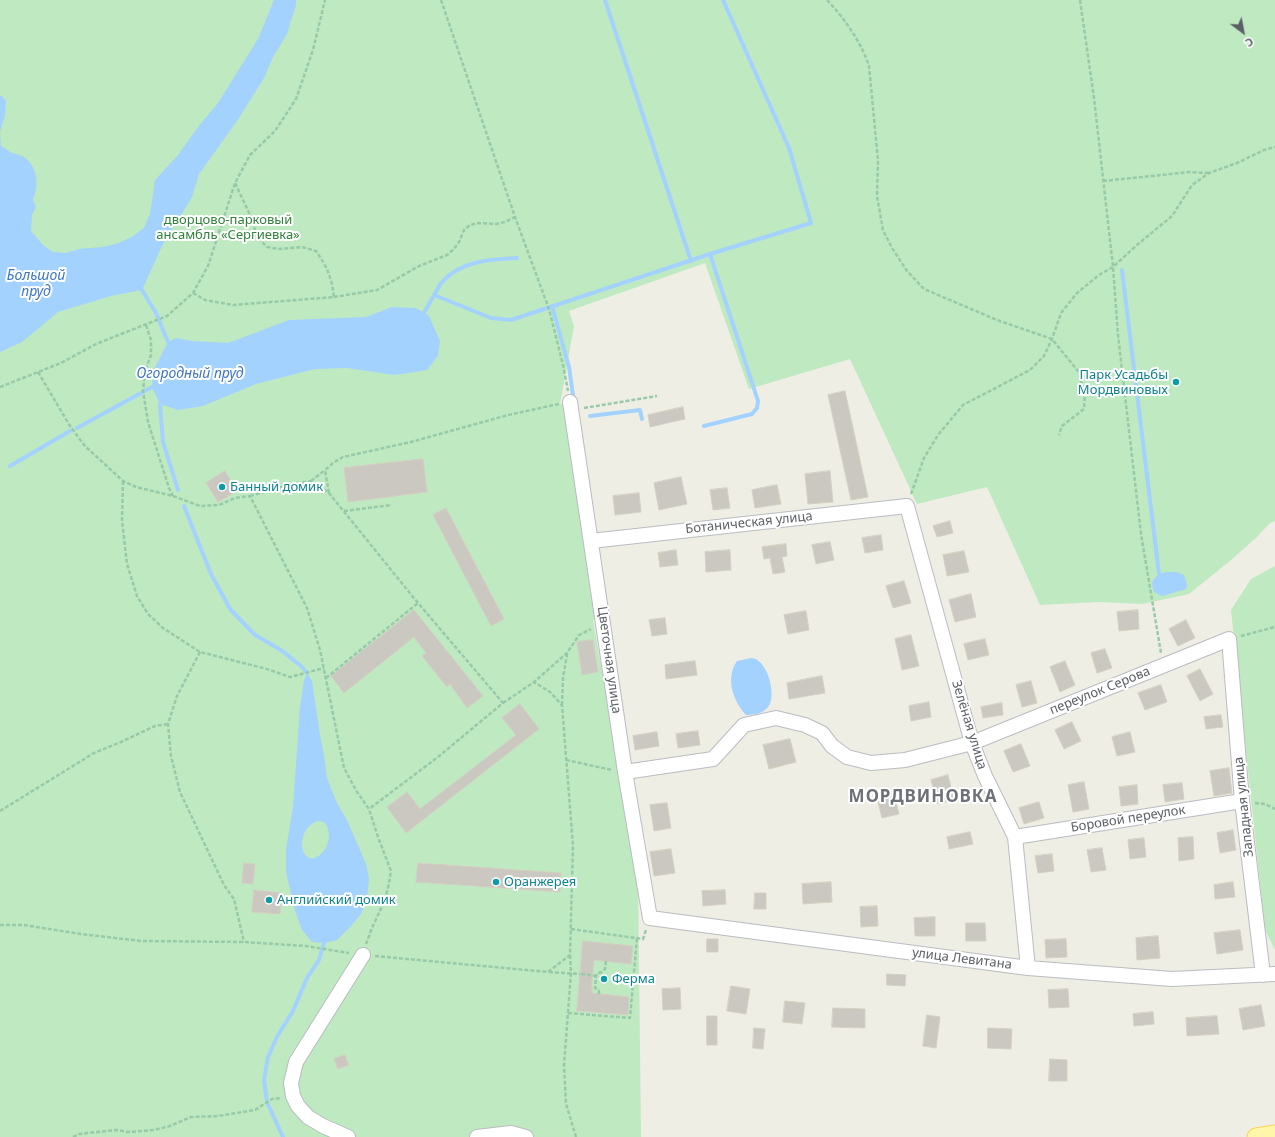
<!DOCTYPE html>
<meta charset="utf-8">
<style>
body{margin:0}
#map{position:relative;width:1275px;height:1137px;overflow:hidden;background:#efeee4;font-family:"Noto Sans",sans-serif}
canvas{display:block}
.north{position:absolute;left:1223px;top:12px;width:40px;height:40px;-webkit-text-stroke:3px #fff;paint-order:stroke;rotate:148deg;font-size:11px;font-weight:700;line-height:16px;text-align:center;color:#5c6066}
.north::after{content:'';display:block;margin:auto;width:14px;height:18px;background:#5c6066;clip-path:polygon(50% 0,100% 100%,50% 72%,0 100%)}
</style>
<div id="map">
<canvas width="1275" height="1137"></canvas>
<div class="north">С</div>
</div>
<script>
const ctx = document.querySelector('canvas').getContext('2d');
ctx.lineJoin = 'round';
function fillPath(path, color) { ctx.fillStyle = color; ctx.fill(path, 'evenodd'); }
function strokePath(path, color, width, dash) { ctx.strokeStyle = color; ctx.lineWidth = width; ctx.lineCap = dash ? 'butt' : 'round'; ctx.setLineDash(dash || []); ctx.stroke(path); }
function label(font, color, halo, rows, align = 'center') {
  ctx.font = font + ' "Noto Sans",sans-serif'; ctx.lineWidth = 4; ctx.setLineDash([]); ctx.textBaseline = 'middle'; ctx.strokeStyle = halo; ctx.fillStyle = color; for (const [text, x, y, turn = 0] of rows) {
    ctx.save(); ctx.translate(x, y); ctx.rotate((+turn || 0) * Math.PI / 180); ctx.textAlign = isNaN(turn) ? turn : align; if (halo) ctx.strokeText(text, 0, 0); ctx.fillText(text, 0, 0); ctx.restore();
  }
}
fillPath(new Path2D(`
 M0 0H1275V521L1270 523 1256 538 1231 560 1189 594 1142 604 1098 602 1040 605 987 487 917 504 850 359 749 389 705 263 569 311 574 326 560 404H564L596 618 593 620 638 874 641 1137H0Z
 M1275 566V950L1265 930 1231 610 1251 579Z`), '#bfe9c1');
fillPath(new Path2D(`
 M274 0H296V5L287 34 273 57 264 78 237 121 199 174 192 197 162 246 142 290 111 296 58 312 22 342 0 352V95L6 100 5 115 0 132 1 146C5 148 8 151 12 153 16 154 21 155 24 157 38 167 39 185 33 200L36 207 32 215 31 231 43 245 53 252 66 253 79 249 102 247 116 244 132 237 144 228 150 214 155 180 178 155 198 127 218 103 258 39Z
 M392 307 416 308 429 316 440 341 438 356 427 370 395 375 347 368 315 369 256 384 203 406 178 410 160 404 152 387 153 371 168 342 176 338 192 341 228 343 289 320 366 317Z
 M1166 572H1177L1184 575 1187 585 1186 589 1162 596 1154 592 1152 585 1153 580 1159 574Z
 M751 658C752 658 757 659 757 660 763 663 767 672 769 678 775 700 772 715 746 715 733 701 725 678 737 661Z
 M307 673 312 681 320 735 324 755 327 778 337 803 347 820 366 864 369 878 367 898 361 914 350 927 337 940 324 943 312 942 302 930 295 911 286 872V849L293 807 300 707 304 680ZM319 821 324 822C330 830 330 836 327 845 324 854 311 865 304 853 298 841 306 823 319 821Z`), '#a4d2ff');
strokePath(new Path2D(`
 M605 0 691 261
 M710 254 811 223 789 148 723 0
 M1122 270 1159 574
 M142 290 156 313 168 342
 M434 295C437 291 439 285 442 282 461 261 490 259 517 258
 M552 306 569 367 574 402
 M424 313 434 295 491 318 511 320 710 254 758 401 757 408 752 414 704 426
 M160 404 163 442 178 490
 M590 416 640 410 642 419
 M77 428 152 387
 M10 466 70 431
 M184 506 211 574 230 609 255 635 281 650 301 666 307 673
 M283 1137 267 1102 264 1080 268 1057 278 1035 293 1011 307 978 319 960 324 943`), '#a4d2ff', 4);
const building = new Path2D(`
 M845 391 868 497 851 500 828 395Z
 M683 407 685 419 650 427 648 415Z
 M423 459 427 492 348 502 344 468Z
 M225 471 237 491 218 502 206 483Z
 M830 471 833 502 808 504 805 474Z
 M681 477 687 504 659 510 654 483Z
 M777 485 781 504 755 508 752 490Z
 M727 488 730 508 713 510 710 490Z
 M639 493 641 512 615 515 613 496Z
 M446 508 504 619 491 626 433 515Z
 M950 521 953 533 937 537 933 526Z
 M881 535 883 550 865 553 862 538Z
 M830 542 834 560 816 564 812 545Z
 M786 544 787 556 782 557 785 572 773 574 770 558 764 559 762 547Z
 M676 550 678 565 660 567 658 553Z
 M730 550 731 570 706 572 705 552Z
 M964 551 969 572 947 576 943 555Z
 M904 581 911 603 893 608 886 586Z
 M971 594 976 617 955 622 949 600Z
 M414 610 483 696 467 708 450 684 447 687 422 656 426 653 414 637 344 693 331 676Z
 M1138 610 1139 629 1119 631 1117 612Z
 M806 611 809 630 788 634 784 615Z
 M665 618 667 634 652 636 649 620Z
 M1186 620 1195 638 1178 646 1169 629Z
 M911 635 919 666 902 670 895 639Z
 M985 639 989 655 968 660 964 644Z
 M593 640 598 672 582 675 577 642Z
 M1105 649 1112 668 1097 673 1091 653Z
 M695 661 697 675 666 679 665 665Z
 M1065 661 1075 685 1060 692 1050 667Z
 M1200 669 1213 694 1200 701 1187 676Z
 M822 676 825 693 789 699 787 683Z
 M1031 681 1037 703 1022 707 1016 685Z
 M1161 685 1167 702 1145 710 1138 693Z
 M929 702 931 717 911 721 909 706Z
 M1002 703 1003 715 983 718 981 707Z
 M520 704 539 729 406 833 387 807 407 792 420 809 516 735 502 718Z
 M1221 715 1223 727 1206 729 1204 717Z
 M1072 722 1081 741 1064 749 1055 730Z
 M698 731 700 745 678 748 676 734Z
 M657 732 659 746 635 750 633 736Z
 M1130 732 1135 752 1117 756 1112 737Z
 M790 739 796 762 769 769 763 745Z
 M1021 744 1030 766 1013 772 1004 751Z
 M1229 768 1232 793 1214 796 1210 771Z
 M948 775 954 800 938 804 931 780Z
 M1084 782 1089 809 1073 812 1068 785Z
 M1182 783 1184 799 1165 802 1163 785Z
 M1137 785 1138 804 1121 806 1119 787Z
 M893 791 899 814 882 818 876 795Z
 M1039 802 1044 818 1024 824 1019 808Z
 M667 803 671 828 654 831 650 805Z
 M1233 830 1236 850 1220 853 1217 833Z
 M970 832 973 844 949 849 947 837Z
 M1193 837 1194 859 1179 861 1178 838Z
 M1144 838 1146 857 1130 859 1128 840Z
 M1102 848 1106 870 1091 872 1087 850Z
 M671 849 675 873 654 876 650 852Z
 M1052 854 1054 871 1038 873 1035 856Z
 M244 863 255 864 253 884 242 883Z
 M418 863 561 873 560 892 416 882Z
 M831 882 832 902 803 904 802 884Z
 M1233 882 1235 897 1215 899 1214 885Z
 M254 890 282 893 280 914 252 912Z
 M725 890 726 904 703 906 702 891Z
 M755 893H766V909H754Z
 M877 906 878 926 861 927 860 907Z
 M935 917V936H915L914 918Z
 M966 923H985L986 941H966Z
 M1240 930 1243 950 1217 954 1214 933Z
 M1158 936 1160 958 1137 960 1136 938Z
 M707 939H718V952H707Z
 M1066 939 1067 957 1046 958 1045 940Z
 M583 941 633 946 631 964 594 960 592 981V993L629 997 628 1015 577 1011Z
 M887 974 906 975 905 986 887 985Z
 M731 986 750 989 746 1014 727 1011Z
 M680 988 681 1009 663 1010 662 989Z
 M1068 989 1069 1007 1049 1008 1048 990Z
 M785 1001 805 1003 802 1024 783 1022Z
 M1261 1005 1265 1026 1243 1030 1239 1009Z
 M833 1008 865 1009V1028L832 1027Z
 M1153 1012 1154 1024 1134 1026 1133 1014Z
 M927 1015 940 1017 936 1048 923 1046Z
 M707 1016H717V1045H707Z
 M1217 1016 1219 1034 1187 1036 1186 1018Z
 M754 1028 765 1029 763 1049 753 1048Z
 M988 1028 1012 1029 1011 1049 988 1048Z
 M345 1055 349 1065 338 1069 334 1059Z
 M1050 1059 1067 1060V1081H1049Z`);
fillPath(building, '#cac8c1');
strokePath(building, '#d5d0c2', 1);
const minor = new Path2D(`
 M570 402 625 772 650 918 1028 968 1172 979 1275 974
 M591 541 907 506 972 743 985 776 1015 837 1028 968
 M625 772 713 759 744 725 776 718 805 725 822 733 832 746 847 757 871 763 905 760 972 743 1229 639 1242 801 1263 975
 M1015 837 1242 801
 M348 1137 323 1126 308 1117 298 1106 293 1096 291 1083 296 1062 363 955
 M477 1137 511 1133 526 1137`);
const major = new Path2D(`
 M1256 1137 1275 1134`);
strokePath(minor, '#b9bcc1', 16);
strokePath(major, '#fad552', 19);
strokePath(new Path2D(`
 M441 0 515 217 549 309 563 365 568 391
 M827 0C845 19 861 42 869 66L878 160 877 196 883 230 892 248 907 271 924 289 997 320 1052 339 1078 371 1085 394 1084 409 1062 426 1059 435
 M1080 0 1094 98 1113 267 1118 335 1141 534 1161 653
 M1103 181 1190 172 1208 173
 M193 293 205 300 233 305 334 297C332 279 327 266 316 251L302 247 279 249 267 247 257 237 252 219 235 183
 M334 297 377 290 419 266 447 255 454 249 459 242 464 230 470 225 478 223 496 224 505 222 515 217
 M146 325 151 340V355L145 371 143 391 148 422 169 488 173 496
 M38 372 70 426 85 446 123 481 136 487 173 496 200 506 219 505 235 498 250 496 307 608 320 650 344 768 357 792 369 809 378 837 391 871 388 888 384 902 372 928 366 944
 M0 387 61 363 96 344 167 316 193 293 208 266 235 183 250 155 275 131 296 99 313 50 325 0
 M584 408 657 396
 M123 481 122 520 127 564 137 596 148 614 163 628 200 652 267 669 290 677 324 668
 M311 481 325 470
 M329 493 325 470 333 463 343 457 411 442 508 415 559 404
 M911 494 924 458 938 435 963 405 1030 370 1044 356 1052 339 1061 313 1077 293 1099 275 1113 267 1137 245 1172 216 1192 185 1209 173 1237 163 1264 150 1275 147
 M250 496 292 484 311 481 329 493 413 597 503 703 438 757 369 809
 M344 511 392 505
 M1241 636 1275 627
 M200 652 177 696 168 724 171 756 180 792 224 885 234 899 244 942
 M326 678 418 603
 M503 703 534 682 567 653 579 635 591 629
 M562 705 563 678 567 654
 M566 760 612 770
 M1255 803 1265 804 1275 809
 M0 811 94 753 121 742 155 726 168 724
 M0 925H24L81 934 141 941 244 942 306 946 349 953
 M571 929 643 939 646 930
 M570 955 571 973 564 1065 566 1104 576 1137
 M375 956 548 972 570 955 573 846 562 705 550 692 534 682
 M549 972 580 974
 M581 974 596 976
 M599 994V991L595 988 596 976 598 973 602 972 605 969 606 961
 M568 1013 630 1018 637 938
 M73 1137 79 1134 116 1130 128 1132 154 1130 170 1126 191 1117 218 1116 255 1110 272 1099 281 1098`), '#97caa9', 2.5, [4, 2]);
strokePath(minor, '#fff', 14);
strokePath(major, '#fff6a9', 17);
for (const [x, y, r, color] of [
 [1176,382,4,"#0f9aa8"],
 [222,487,4,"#0f9aa8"],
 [496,882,4,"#0f9aa8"],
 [269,900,4,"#0f9aa8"],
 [604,979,4,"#0f9aa8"]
]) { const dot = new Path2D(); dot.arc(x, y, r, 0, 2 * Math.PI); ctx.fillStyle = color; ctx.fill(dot); strokePath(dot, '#fff', 1.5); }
label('13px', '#2f8237', '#fff', [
 ["дворцово-парковый",228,220],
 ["ансамбль «Сергиевка»",228,235]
]);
label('13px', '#0d838f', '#fff', [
 ["Парк Усадьбы",1168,375,"right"],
 ["Мордвиновых",1168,390,"right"],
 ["Банный домик",230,487],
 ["Оранжерея",504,882],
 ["Английский домик",277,900],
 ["Ферма",612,979]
], 'left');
label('13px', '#5c6066', '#fff', [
 ["Ботаническая улица",749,523,-6],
 ["Цветочная улица",609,660,82],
 ["переулок Серова",1100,691,-22],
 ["Зелёная улица",969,725,73],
 ["Западная улица",1244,807,-96],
 ["Боровой переулок",1128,819,-9],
 ["улица Левитана",962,959,7]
]);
label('italic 14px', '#3c76c2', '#fff', [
 ["Большой",36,276],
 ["пруд",36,292],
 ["Огородный пруд",190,374]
]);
ctx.letterSpacing = '1px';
label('bold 17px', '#6d7278', '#fff', [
 ["МОРДВИНОВКА",923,797]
]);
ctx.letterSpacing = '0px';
</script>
